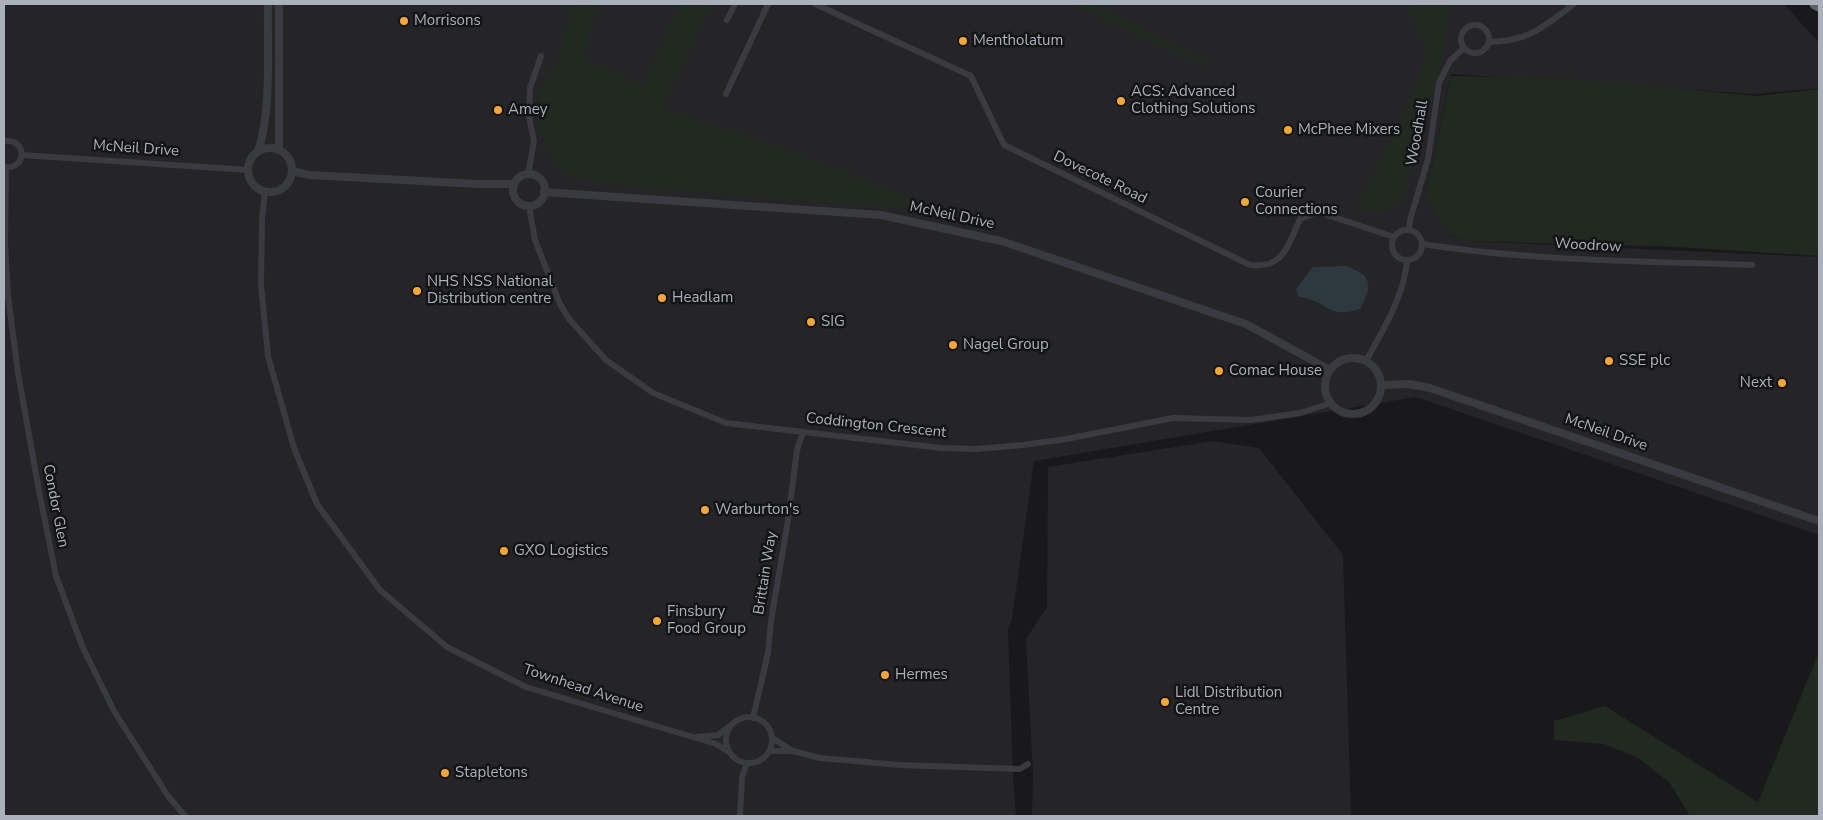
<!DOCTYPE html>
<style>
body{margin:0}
#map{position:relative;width:1823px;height:820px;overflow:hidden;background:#19191b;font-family:"Nunito Sans",sans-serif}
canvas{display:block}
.frame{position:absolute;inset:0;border:5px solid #abb1bb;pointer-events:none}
</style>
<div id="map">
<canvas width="1823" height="820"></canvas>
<div class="frame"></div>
</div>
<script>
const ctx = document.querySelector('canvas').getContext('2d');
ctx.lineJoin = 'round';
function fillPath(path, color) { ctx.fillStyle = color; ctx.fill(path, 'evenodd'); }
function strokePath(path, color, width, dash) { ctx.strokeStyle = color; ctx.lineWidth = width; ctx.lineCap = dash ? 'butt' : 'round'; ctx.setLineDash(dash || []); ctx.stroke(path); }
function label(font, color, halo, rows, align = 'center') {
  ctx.font = font + ' "Nunito Sans",sans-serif'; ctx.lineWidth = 5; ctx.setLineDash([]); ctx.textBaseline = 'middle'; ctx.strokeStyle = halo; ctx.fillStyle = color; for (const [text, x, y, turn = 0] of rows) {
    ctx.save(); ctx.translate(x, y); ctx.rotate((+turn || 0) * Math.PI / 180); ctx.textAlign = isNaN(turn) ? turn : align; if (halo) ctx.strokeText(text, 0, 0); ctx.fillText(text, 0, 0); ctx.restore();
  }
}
fillPath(new Path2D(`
 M4 4H1784L1819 43V88L1754 94 1451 74 1425 199 1451 235 1467 241 1819 257V535L1416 397 1034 461 1012 619 1008 629 1013 777 1016 816H4Z
 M1213 441 1259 448 1343 555 1351 816H1032L1033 775 1026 639 1047 607 1048 467Z`), '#252528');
fillPath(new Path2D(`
 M571 4H597L584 53 587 60 642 86 681 4H711L662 108 746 135 968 219 900 208 609 185 576 179 560 169 550 155 541 133 539 98 549 68 557 70Z
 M1071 4H1091L1210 60 1206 67Z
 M1411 4H1452L1449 10 1442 61 1404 195C1387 216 1383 214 1356 210L1409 102 1428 49 1408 12Z
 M1451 76 1572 79 1758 96 1819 89V256L1679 247 1466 241 1450 234 1425 199Z
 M1819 652V816H1689L1688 812 1669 782 1638 758 1604 744 1554 740V721L1605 706 1758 802Z`), '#212921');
fillPath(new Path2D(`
 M1346 266C1374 276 1372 286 1360 309 1326 320 1328 300 1299 297L1296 289 1313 267Z`), '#2e393f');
strokePath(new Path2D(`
 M815 4 971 76 1004 145 1250 265C1284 269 1288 245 1300 219L1318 212 1394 237
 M727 20 735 4
 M1461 39a14 14 0 1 1 28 0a14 14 0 1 1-28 0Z
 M1489 42C1530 41 1543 27 1574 4
 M726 94 768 4
 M4 141C27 138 28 170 4 167
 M22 155 248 170
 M6 168 5 242 8 296 18 373 39 491 56 576 83 648 114 711 168 796 185 816
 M528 175 534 141 529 117 530 88 541 56
 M265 191 262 219 261 285 268 356 294 448 317 504 380 590 447 647 526 687 716 744 729 752
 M529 206 535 240 560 304 569 319 606 360 653 393 726 423 941 448 976 449 1023 445 1066 439 1173 418 1251 420 1300 413 1331 403
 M1392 245a15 15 0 1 1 30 0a15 15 0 1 1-30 0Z
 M1409 230 1410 220 1428 159 1439 83 1450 61 1464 48
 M1422 244C1531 261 1643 261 1752 265
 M1366 361C1383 330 1404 296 1407 261
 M726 740a23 23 0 1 1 46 0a23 23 0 1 1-46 0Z
 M753 718 768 653 771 621 788 520 797 450 803 432
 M696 737 718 735 730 726
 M772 738 793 751 820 758 900 765 1020 769 1028 764
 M769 751H793
 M740 816 742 777 747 763`), '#3a3b40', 6);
strokePath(new Path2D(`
 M248 170a22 22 0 1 1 44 0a22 22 0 1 1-44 0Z
 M279 150V4
 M258 151C272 111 267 48 268 4
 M292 171 309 175 478 184H514
 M513 190a16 16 0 1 1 32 0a16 16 0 1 1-32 0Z
 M544 192 881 215 1001 241 1246 324 1330 370
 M1325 386a28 28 0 1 1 56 0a28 28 0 1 1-56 0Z
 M1382 385 1409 384 1430 388 1819 521`), '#3a3b40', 8);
strokePath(new Path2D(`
 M1815 4 1819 6`), '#5e6168', 11);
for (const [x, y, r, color] of [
 [404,21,5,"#f3a739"],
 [963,41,5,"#f3a739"],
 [1121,101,5,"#f3a739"],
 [498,110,5,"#f3a739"],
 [1288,130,5,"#f3a739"],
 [1245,202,5,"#f3a739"],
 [417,291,5,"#f3a739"],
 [662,298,5,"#f3a739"],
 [811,322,5,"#f3a739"],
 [953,345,5,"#f3a739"],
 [1609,361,5,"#f3a739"],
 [1219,371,5,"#f3a739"],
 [1782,383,5,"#f3a739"],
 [705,510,5,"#f3a739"],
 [504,551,5,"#f3a739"],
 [657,621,5,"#f3a739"],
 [885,675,5,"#f3a739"],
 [1165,702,5,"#f3a739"],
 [445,773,5,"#f3a739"]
]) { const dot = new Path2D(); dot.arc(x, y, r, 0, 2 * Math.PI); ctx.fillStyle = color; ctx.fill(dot); strokePath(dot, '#141416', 2); }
label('15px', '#abb1bb', '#141416', [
 ["Morrisons",414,21],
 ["Mentholatum",973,41],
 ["ACS: Advanced",1131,92],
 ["Clothing Solutions",1131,109],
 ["Amey",508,110],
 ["McPhee Mixers",1298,130],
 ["Courier",1255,193],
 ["Connections",1255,210],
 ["NHS NSS National",427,282],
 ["Distribution centre",427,299],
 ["Headlam",672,298],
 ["SIG",821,322],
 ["Nagel Group",963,345],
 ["SSE plc",1619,361],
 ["Comac House",1229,371],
 ["Next",1772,383,"right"],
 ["Warburton's",715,510],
 ["GXO Logistics",514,551],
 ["Finsbury",667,612],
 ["Food Group",667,629],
 ["Hermes",895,675],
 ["Lidl Distribution",1175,693],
 ["Centre",1175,710],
 ["Stapletons",455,773]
], 'left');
label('15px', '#abb1bb', '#141416', [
 ["Woodhall",1418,133,-80],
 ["McNeil Drive",136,149,4],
 ["Dovecote Road",1100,178,26],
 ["McNeil Drive",952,216,12],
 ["Woodrow",1588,246,3],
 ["Coddington Crescent",876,426,6],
 ["McNeil Drive",1606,433,19],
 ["Condor Glen",55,506,79],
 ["Brittain Way",766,573,-81],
 ["Townhead Avenue",583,689,18]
]);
</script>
